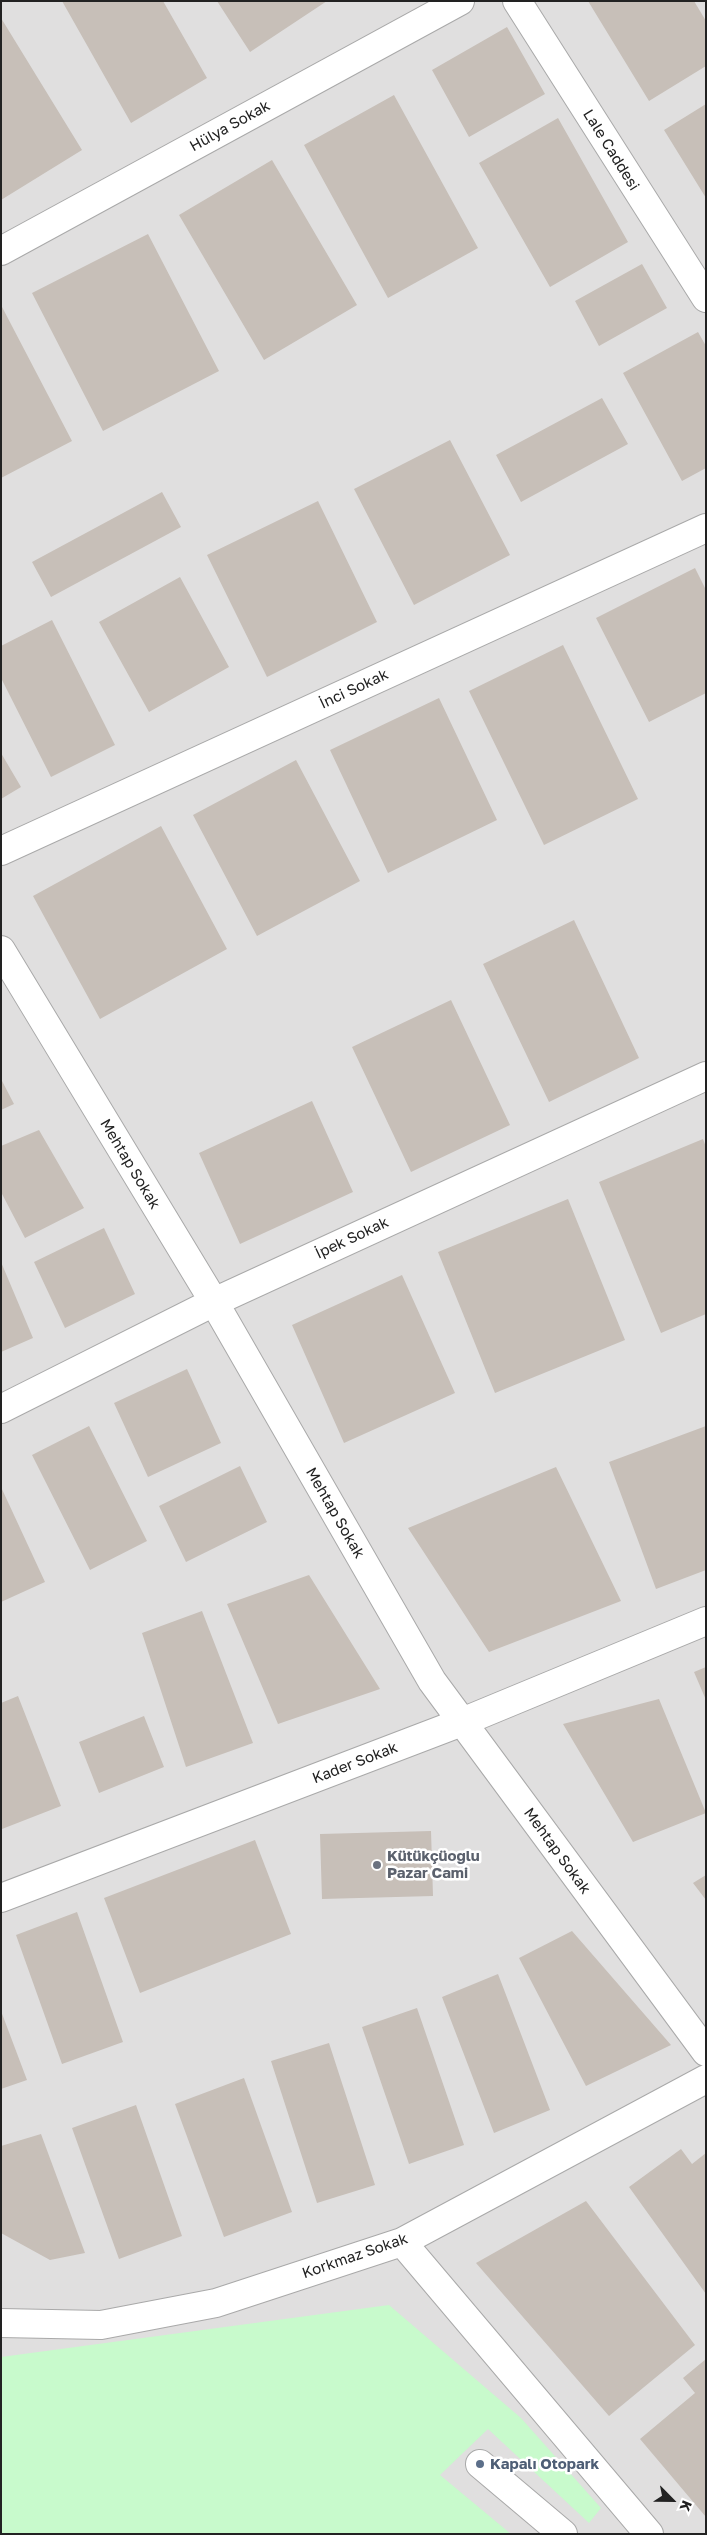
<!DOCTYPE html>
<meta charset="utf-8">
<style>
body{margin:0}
#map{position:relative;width:707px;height:2535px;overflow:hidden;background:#f2efe9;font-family:"Golos Text",sans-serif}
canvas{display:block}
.frame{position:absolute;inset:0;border:2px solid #222;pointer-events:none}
.north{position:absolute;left:647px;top:2475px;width:50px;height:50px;-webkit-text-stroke:4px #fff;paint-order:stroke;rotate:113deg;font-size:14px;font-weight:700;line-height:20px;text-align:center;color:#222}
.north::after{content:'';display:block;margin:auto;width:18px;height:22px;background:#222;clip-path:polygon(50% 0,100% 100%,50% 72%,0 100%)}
</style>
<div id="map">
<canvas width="707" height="2535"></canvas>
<div class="frame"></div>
<div class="north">K</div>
</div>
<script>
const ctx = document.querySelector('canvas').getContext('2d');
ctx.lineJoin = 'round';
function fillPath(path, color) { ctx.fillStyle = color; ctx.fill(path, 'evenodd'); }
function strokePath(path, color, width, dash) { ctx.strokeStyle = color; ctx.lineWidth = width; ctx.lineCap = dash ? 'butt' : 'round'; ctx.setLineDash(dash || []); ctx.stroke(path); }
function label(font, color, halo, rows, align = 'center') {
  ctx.font = font + ' "Golos Text",sans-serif'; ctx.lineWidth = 5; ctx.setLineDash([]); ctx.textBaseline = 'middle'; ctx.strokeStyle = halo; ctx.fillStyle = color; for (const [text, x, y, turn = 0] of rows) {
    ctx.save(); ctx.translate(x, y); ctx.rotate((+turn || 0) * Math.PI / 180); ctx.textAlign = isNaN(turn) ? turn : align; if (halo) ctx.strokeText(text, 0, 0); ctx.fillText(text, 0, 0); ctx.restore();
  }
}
fillPath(new Path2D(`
 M1 1H706V2534H1Z`), '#e0dfdf');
fillPath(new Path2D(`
 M389 2305 521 2418 601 2508 589 2523 488 2429 440 2475 511 2534H1V2357Z`), '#c8facc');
fillPath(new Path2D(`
 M62 1H163L207 78 131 123Z
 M217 1H327L250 52Z
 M588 1H694L706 21V66L649 101Z
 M1 18 82 150 1 200Z
 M507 27 545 94 469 137 432 70Z
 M394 95 478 248 388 298 304 145Z
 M706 104V198L664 130Z
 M558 118 628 242 550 287 479 163Z
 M272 160 357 305 264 360 179 215Z
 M148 234 219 371 103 431 32 293Z
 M642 264 667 308 599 346 575 301Z
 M1 305 72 441 1 478Z
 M698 332 706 346V468L682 481 623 373Z
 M602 398 628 444 521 502 496 455Z
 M450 440 510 555 414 605 354 489Z
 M162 492 181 527 51 597 32 562Z
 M318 501 377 622 267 677 207 555Z
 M695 568 706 590V693L649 722 596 618Z
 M180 577 229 667 149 712 99 622Z
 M52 620 115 745 51 777 1 678V646Z
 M563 645 638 799 544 845 469 691Z
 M439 698 497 820 388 873 330 750Z
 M1 753 21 787 1 799Z
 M296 760 360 881 257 936 193 815Z
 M161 826 227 949 100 1019 33 896Z
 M574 920 639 1058 549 1102 483 964Z
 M451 1000 510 1125 411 1172 352 1047Z
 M1 1079 14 1104 1 1110Z
 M312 1101 353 1192 240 1244 199 1153Z
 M39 1130 84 1208 25 1238 1 1192V1146Z
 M703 1139 706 1147V1314L661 1333 599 1182Z
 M568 1199 625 1340 495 1393 438 1252Z
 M104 1228 135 1294 65 1328 34 1262Z
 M1 1262 33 1338 1 1352Z
 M402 1275 455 1393 344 1443 292 1325Z
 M187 1369 221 1443 148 1477 114 1403Z
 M89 1426 147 1541 90 1570 32 1455Z
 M706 1426V1570L656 1589 609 1462Z
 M240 1466 267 1522 186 1562 159 1506Z
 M556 1467 621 1601 489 1652 408 1528Z
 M1 1487 45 1582 1 1602Z
 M309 1575 380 1689 278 1724 227 1604Z
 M202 1611 253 1743 186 1767 142 1633Z
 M706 1667V1700L694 1672Z
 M18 1696 61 1806 2 1829 1 1703Z
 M659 1699 706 1813 633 1842 563 1724Z
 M144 1716 164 1767 99 1793 79 1742Z
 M431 1831 433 1896 322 1899 320 1834Z
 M255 1840 291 1934 140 1993 104 1898Z
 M706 1875V1900L693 1883Z
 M77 1912 123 2042 62 2064 16 1935Z
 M572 1931 671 2045 586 2086 519 1958Z
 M498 1974 550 2110 494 2133 442 1997Z
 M417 2008 464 2145 409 2164 362 2027Z
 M1 2011 27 2080 1 2089Z
 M329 2043 375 2185 317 2203 271 2061Z
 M244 2078 292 2212 224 2237 175 2104Z
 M136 2105 182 2236 119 2259 72 2128Z
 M41 2134 85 2253 50 2260 1 2233V2146Z
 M681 2149 692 2164 706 2153V2294L629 2187Z
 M586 2201 695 2345 609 2416 476 2263Z
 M706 2359V2517L640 2439 695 2393 683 2378Z`), '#c7bfb8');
const minor = new Path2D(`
 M517 1 706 298
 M1 251 460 1
 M1 851 706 528
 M1 950 214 1302 432 1681 706 2052
 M1 1409 214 1302 706 1076
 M1 1898 462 1722 706 1621
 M402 2242 649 2534
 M1 2323 101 2325 216 2303 402 2242 706 2079
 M480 2464 563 2534`);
strokePath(minor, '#a9a9a9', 30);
strokePath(minor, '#fff', 28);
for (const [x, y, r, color] of [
 [377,1865,5,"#6b7280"],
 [480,2464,5,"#5c6f8a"]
]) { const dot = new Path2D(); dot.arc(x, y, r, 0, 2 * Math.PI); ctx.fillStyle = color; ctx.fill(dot); strokePath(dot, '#fff', 2); }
label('15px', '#222', '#fff', [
 ["Hülya Sokak",230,126,-29],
 ["Lale Caddesi",611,150,58],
 ["İnci Sokak",354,689,-25],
 ["Mehtap Sokak",130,1164,59],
 ["İpek Sokak",352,1238,-25],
 ["Mehtap Sokak",335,1513,60],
 ["Kader Sokak",355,1763,-21],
 ["Mehtap Sokak",557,1851,54],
 ["Korkmaz Sokak",355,2256,-19]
]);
label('bold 15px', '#5b616d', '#fff', [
 ["Kütükçüoğlu",387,1856],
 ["Pazar Cami",387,1873]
], 'left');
label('bold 15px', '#4e5e75', '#fff', [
 ["Kapalı Otopark",490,2464]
], 'left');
</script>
